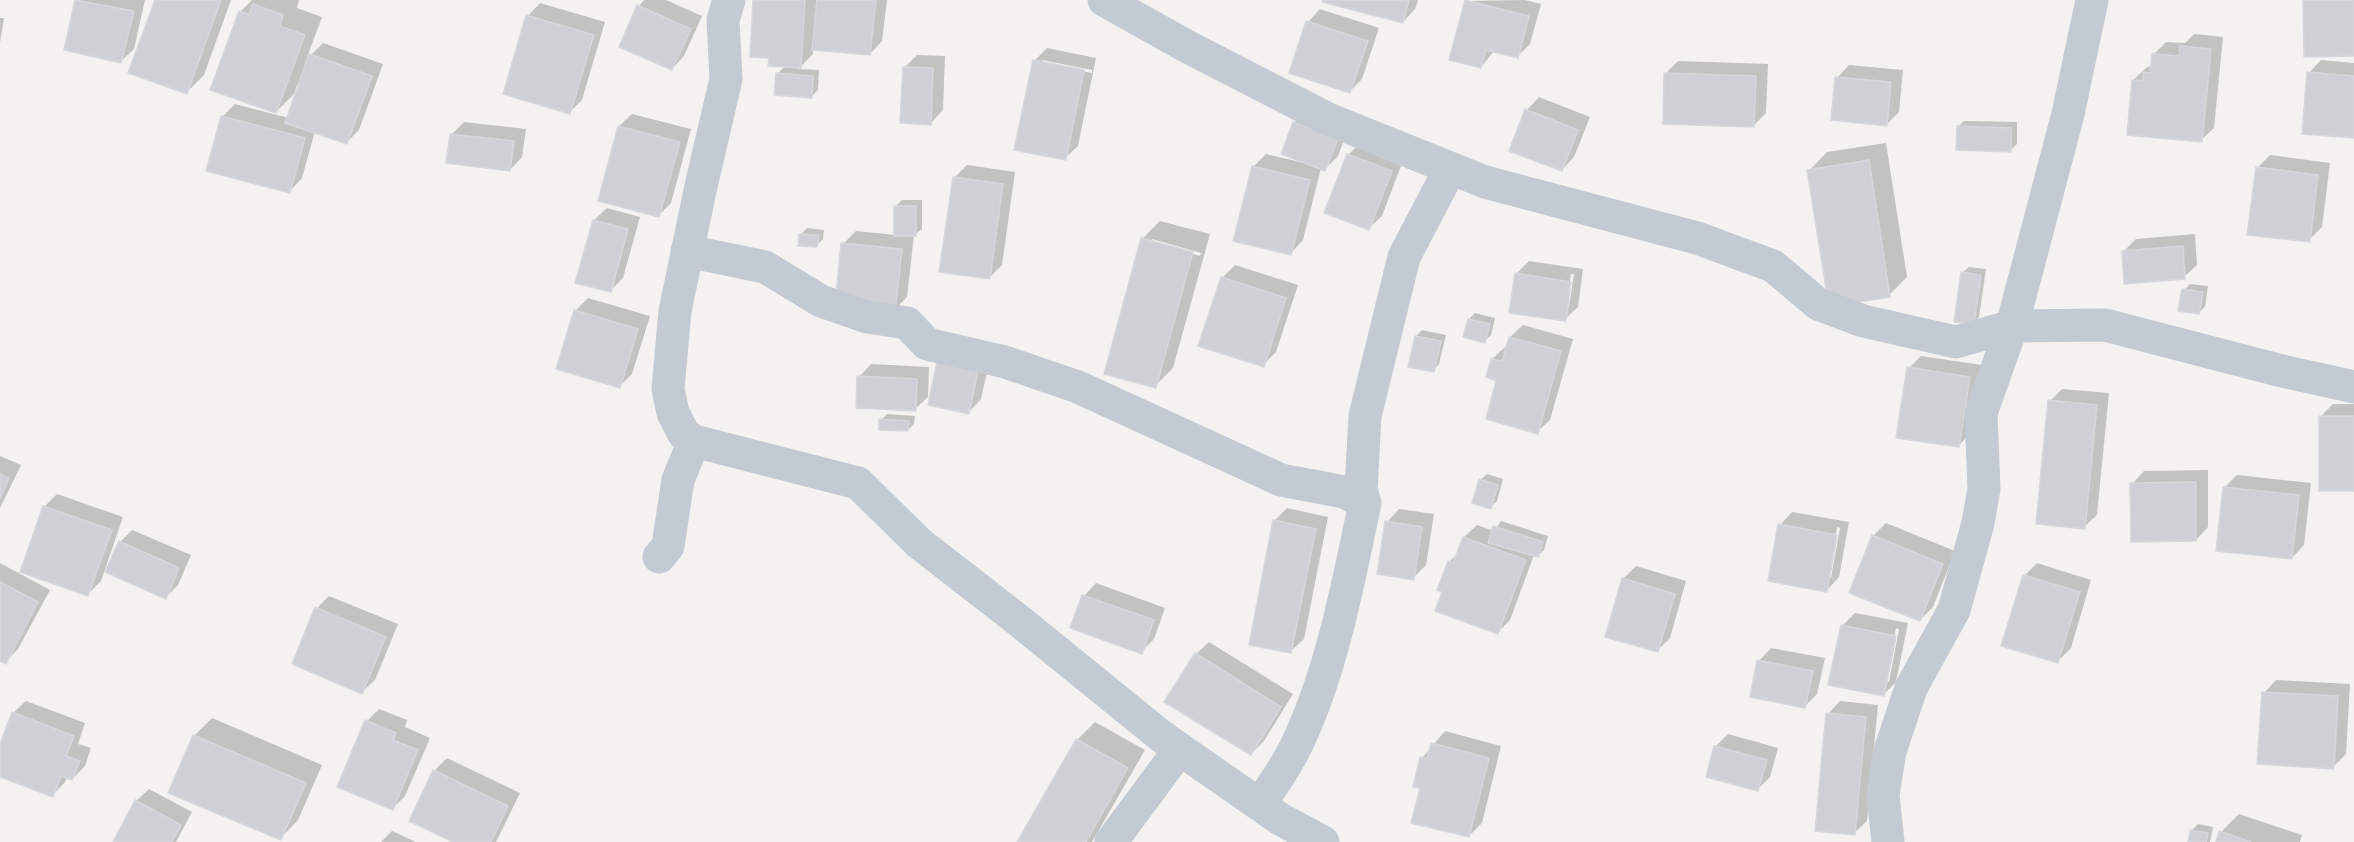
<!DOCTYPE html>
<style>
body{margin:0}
canvas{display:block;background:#f3f2f1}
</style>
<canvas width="2354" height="842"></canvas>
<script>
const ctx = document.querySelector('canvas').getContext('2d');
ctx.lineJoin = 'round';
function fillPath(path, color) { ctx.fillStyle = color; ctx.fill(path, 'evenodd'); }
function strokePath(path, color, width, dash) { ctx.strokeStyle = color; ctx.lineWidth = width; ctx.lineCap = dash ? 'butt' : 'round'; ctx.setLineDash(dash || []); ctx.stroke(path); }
fillPath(new Path2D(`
 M77 0H145L134 49 121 61 65 49Z
 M156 0H231L204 75 186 93Z
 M252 0H299L297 8 322 17 306 60 323 43 383 64 359 130 347 142 315 131 302 178 290 191 222 117 235 104 289 118 300 86 297 85 294 94 276 112 240 12Z
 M644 0H666L702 16 684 56 672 69 639 6Z
 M755 0H887L882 41 870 54 813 48V54L798 69 819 70 818 90 812 96 777 74 786 65 770 57Z
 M1324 0H1418L1415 9 1403 22Z
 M1525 0 1541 4 1530 44 1518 56 1494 51 1481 67 1466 1Z
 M540 3 605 22 582 100 569 113 528 16Z
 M1320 9 1379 28 1362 79 1350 91 1308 22Z
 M0 18H4L0 43Z
 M2194 34 2223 37 2214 128 2201 140 2133 80 2146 68 2152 65 2153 55 2166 42 2185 43Z
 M1047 48 1096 58 1078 146 1065 158 1034 61ZM1042 60 1092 70V73L1042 63Z
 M917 55 945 56 943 110 931 123 904 68Z
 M2321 60 2354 63V136L2309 73Z
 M1678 61 1768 64 1766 113 1753 126 1666 73Z
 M1849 65 1903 70 1899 112 1886 125 1837 78Z
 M1539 97 1590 117 1574 157 1562 170 1511 150 1527 110Z
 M1307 110 1349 126 1338 156 1325 169 1321 168 1303 240 1291 253 1253 167 1266 154 1304 163 1294 123Z
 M632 114 691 129 671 203 659 215 619 126Z
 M1964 121 2017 122V144L2010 150 1958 127Z
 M464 122 526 129 522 157 510 170 452 134Z
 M1361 142 1404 158 1382 216 1369 228 1348 155Z
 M1886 143 1907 277 1889 295 1809 171 1827 152Z
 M2270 155 2330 163 2322 227 2309 240 2257 168Z
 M967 165 1015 172 1002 265 989 278 954 178Z
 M902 200H922V229L914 235 907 297 894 310 843 244 856 231 896 235V206Z
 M607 208 640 217 623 278 610 291 594 220Z
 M1160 221 1210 234 1173 368 1155 386 1142 239ZM1152 239 1201 253 1200 256 1152 243Z
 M807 228 824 230 823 239 817 245 800 235Z
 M2195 234 2197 265 2184 277 2123 252 2136 239Z
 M1529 261 1583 269 1578 307 1565 319 1516 274ZM1571 274H1574L1569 307H1566Z
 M1235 265 1298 285 1276 352 1263 365 1222 278Z
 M1969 267 1986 269 1979 317 1973 323 1962 273Z
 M2190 284 2208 286 2205 307 2198 313 2184 290Z
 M588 298 650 316 632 374 620 386 575 311Z
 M1475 313 1495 318 1491 335 1485 341 1469 319Z
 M1523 325 1573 339 1550 420 1537 432 1498 380 1492 359 1505 347H1507L1510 337Z
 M1422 330 1446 335 1439 364 1433 371 1416 336Z
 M991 354 981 399 969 412 930 404Z
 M1921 356 1982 365 1971 433 1958 446 1909 368Z
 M871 364 929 367 928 397 915 409 859 377Z
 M2062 389 2109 393 2097 515 2084 527 2050 401Z
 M2333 404H2354V489L2320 417Z
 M887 414 915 416 914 424 908 430 881 420Z
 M0 456 21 465 0 508Z
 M2208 470V527L2196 540 2132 484 2144 471Z
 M1487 474 1503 479 1497 501 1491 507 1480 480Z
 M2237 475 2311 483 2304 545 2292 558 2224 488Z
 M57 494 123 517 101 581 88 594 44 507Z
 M1287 508 1328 517 1304 639 1291 651 1274 521Z
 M1399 509 1434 514 1426 565 1413 578 1387 522Z
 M1792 512 1849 522 1839 577 1827 590 1780 525ZM1837 527 1840 528 1831 578H1828Z
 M1501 521 1548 536 1544 550 1538 556 1534 555 1510 620 1497 633 1444 592 1449 562 1459 552 1464 537 1477 525 1494 531Z
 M1886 523 1955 551 1933 607 1920 620 1873 536Z
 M132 530 191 555 178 585 166 597 120 542Z
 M0 563 50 590 18 649 5 662 0 659Z
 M2037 563 2091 580 2071 648 2058 661 2024 576Z
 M1636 566 1686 581 1670 638 1658 650 1623 579Z
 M1096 583 1165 608 1154 639 1141 652 1072 627 1084 596Z
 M329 596 398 624 375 680 362 692 317 608Z
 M1855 613 1908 623 1896 682 1884 694 1842 626ZM1896 628 1899 629 1889 682H1886Z
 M1209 642 1293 694 1264 741 1251 754 1196 654Z
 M1771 648 1825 658 1817 694 1805 706 1759 661Z
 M2276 680 2350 684 2346 754 2333 767 2264 693Z
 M26 701 85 723 78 744 91 748 85 766 72 779 67 777 65 782 53 795 0 776V749L13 713Z
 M1840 701 1878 705 1867 821 1854 833 1828 714Z
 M379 709 407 720 405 727 430 738 405 796 392 809 367 721Z
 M212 718 322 765 298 820 280 839 194 736Z
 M1095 722 1145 750 1092 842H1019L1077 740Z
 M1445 731 1501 746 1482 823 1469 836 1422 787V758Z
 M1728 734 1778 748 1770 777 1758 789 1715 747Z
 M447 758 520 793 496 842H457L434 771Z
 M149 789 192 812 176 842H115L136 801Z
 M2239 814 2302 835 2300 842H2217L2221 832Z
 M2198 824 2213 827 2210 842H2189L2192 830Z
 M392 831 416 842H381Z`), '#0003');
const building = new Path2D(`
 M75 0 134 11 121 63 64 50Z
 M155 0H221L187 94 128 73Z
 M753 0H805L801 68 768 66 769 58 750 57Z
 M817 0H876L870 55 812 50Z
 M1323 0H1409L1403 23 1322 2Z
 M1465 0 1529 16 1518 58 1486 50 1481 68 1449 60Z
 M2303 0H2354V56L2304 57Z
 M253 4 283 15 280 26 305 35 276 113 210 90 239 11 249 15Z
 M637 5 691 29 672 70 619 47Z
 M526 15 594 35 570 114 503 94Z
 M1306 21 1368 41 1350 93 1289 73Z
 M2180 46 2211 49 2202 142 2127 135 2132 80 2143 81V72L2150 73 2152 54 2179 56Z
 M309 54 372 76 347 144 285 123Z
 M1033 60 1084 70 1066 160 1014 150Z
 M903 67 933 68 931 125 900 123Z
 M2307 72 2354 76V138L2302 134Z
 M776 73 813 76 812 98 774 95Z
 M1664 73 1756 76 1754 127 1663 124Z
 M1835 77 1891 82 1887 126 1831 120Z
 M1525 109 1578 130 1562 171 1509 151Z
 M221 116 305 138 290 193 206 171Z
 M1293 122 1338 139 1325 171 1281 154Z
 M618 126 680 142 659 217 598 201Z
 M1957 126 2011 128V152L1956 150Z
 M450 134 514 141 510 171 446 163Z
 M1347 154 1392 171 1369 230 1324 213Z
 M1869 160 1890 297 1829 307 1807 170Z
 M1252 166 1310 180 1291 255 1233 241Z
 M2256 167 2318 175 2310 242 2247 235Z
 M953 177 1003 184 990 279 939 272Z
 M894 206H916V236H894Z
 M593 220 628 229 611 292 575 283Z
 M799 234 819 235 817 247 798 246Z
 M1141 238 1193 252 1156 388 1104 374Z
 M841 243 902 249 895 312 835 305Z
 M2183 246 2185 279 2124 284 2122 251Z
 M1961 272 1981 275 1974 324 1954 322Z
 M1515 273 1571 282 1566 321 1509 313Z
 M1221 277 1286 298 1264 367 1198 346Z
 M2182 289 2203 292 2199 314 2178 311Z
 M574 310 638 329 620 388 556 369Z
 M1468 319 1490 324 1485 343 1463 337Z
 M1415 336 1441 341 1434 372 1408 367Z
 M1509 337 1561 351 1538 434 1486 419 1496 381 1486 377 1491 359 1502 361Z
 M938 357 979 366 969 414 928 405Z
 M1907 367 1970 377 1959 447 1896 438Z
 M857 376 917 379 916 411 856 408Z
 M2048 400 2097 405 2085 529 2036 524Z
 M2319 416H2354V491H2319Z
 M879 419 909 421 908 431 879 430Z
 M0 474 9 478 0 499Z
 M1479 479 1498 485 1491 509 1472 503Z
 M2196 482V541L2131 542 2130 483Z
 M2223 487 2299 495 2292 559 2216 551Z
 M43 506 112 530 88 596 20 572Z
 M1273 520 1316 529 1291 653 1249 645Z
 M1385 521 1422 527 1414 580 1377 574Z
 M1778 524 1837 535 1827 592 1768 581Z
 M1493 526 1543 542 1538 557 1488 543Z
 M1872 535 1943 564 1920 621 1849 593Z
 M1463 537 1526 560 1498 634 1435 611 1442 592 1437 590 1448 561 1453 563Z
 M119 541 179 568 166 599 105 572Z
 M2023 575 2080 592 2058 663 2001 646Z
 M1622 578 1675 594 1658 652 1605 637Z
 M0 582 38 602 6 664 0 661Z
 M1082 595 1154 620 1142 654 1070 628Z
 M315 607 386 637 362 694 292 664Z
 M1841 625 1896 636 1884 696 1828 685Z
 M1195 653 1281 707 1251 755 1164 702Z
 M1757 660 1813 671 1805 708 1750 697Z
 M2262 692 2338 696 2334 769 2257 764Z
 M12 712 74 736 66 756 80 761 72 780 61 776 53 797 0 777V744Z
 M1826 713 1866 717 1855 835 1815 831Z
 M365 720 396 733 393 740 418 750 393 810 337 787Z
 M193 735 306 783 281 840 168 793Z
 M1076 739 1128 768 1086 842H1017Z
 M1431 743 1489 758 1469 837 1411 823 1420 788 1413 787 1420 757 1427 759Z
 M1714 746 1767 760 1758 791 1706 777Z
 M433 770 508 806 491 842H453L409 821Z
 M135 800 181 825 172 842H113Z
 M2190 830 2208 833 2206 842H2188Z
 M2219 831 2251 842H2216Z`);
fillPath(building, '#cfd0d5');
strokePath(building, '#d6d7dc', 1.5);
strokePath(new Path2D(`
 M1104 0 1188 47 1328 119 1485 182 1697 238 1773 266 1818 304 1863 321 1956 342 2012 326 2068 114 2092 0
 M687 251 765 267 821 301 867 317 907 323 927 344 1005 362 1078 387 1281 480 1344 492 1365 503
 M694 441 684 434 673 413 668 389 675 311 701 186 726 79 723 20 729 0
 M659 557 668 546 678 480 694 441 858 483 919 543 1018 620 1161 736 1280 819 1323 842
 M1260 805C1273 784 1288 764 1298 742 1333 667 1348 583 1365 503L1361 490 1365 416 1404 257 1450 169
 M1111 842 1180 749
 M1888 842 1883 795 1890 751 1911 688 1954 610 1978 523 1984 489 1981 413 2012 326 2105 325 2282 371 2354 387`), '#c4cad1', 33);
</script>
